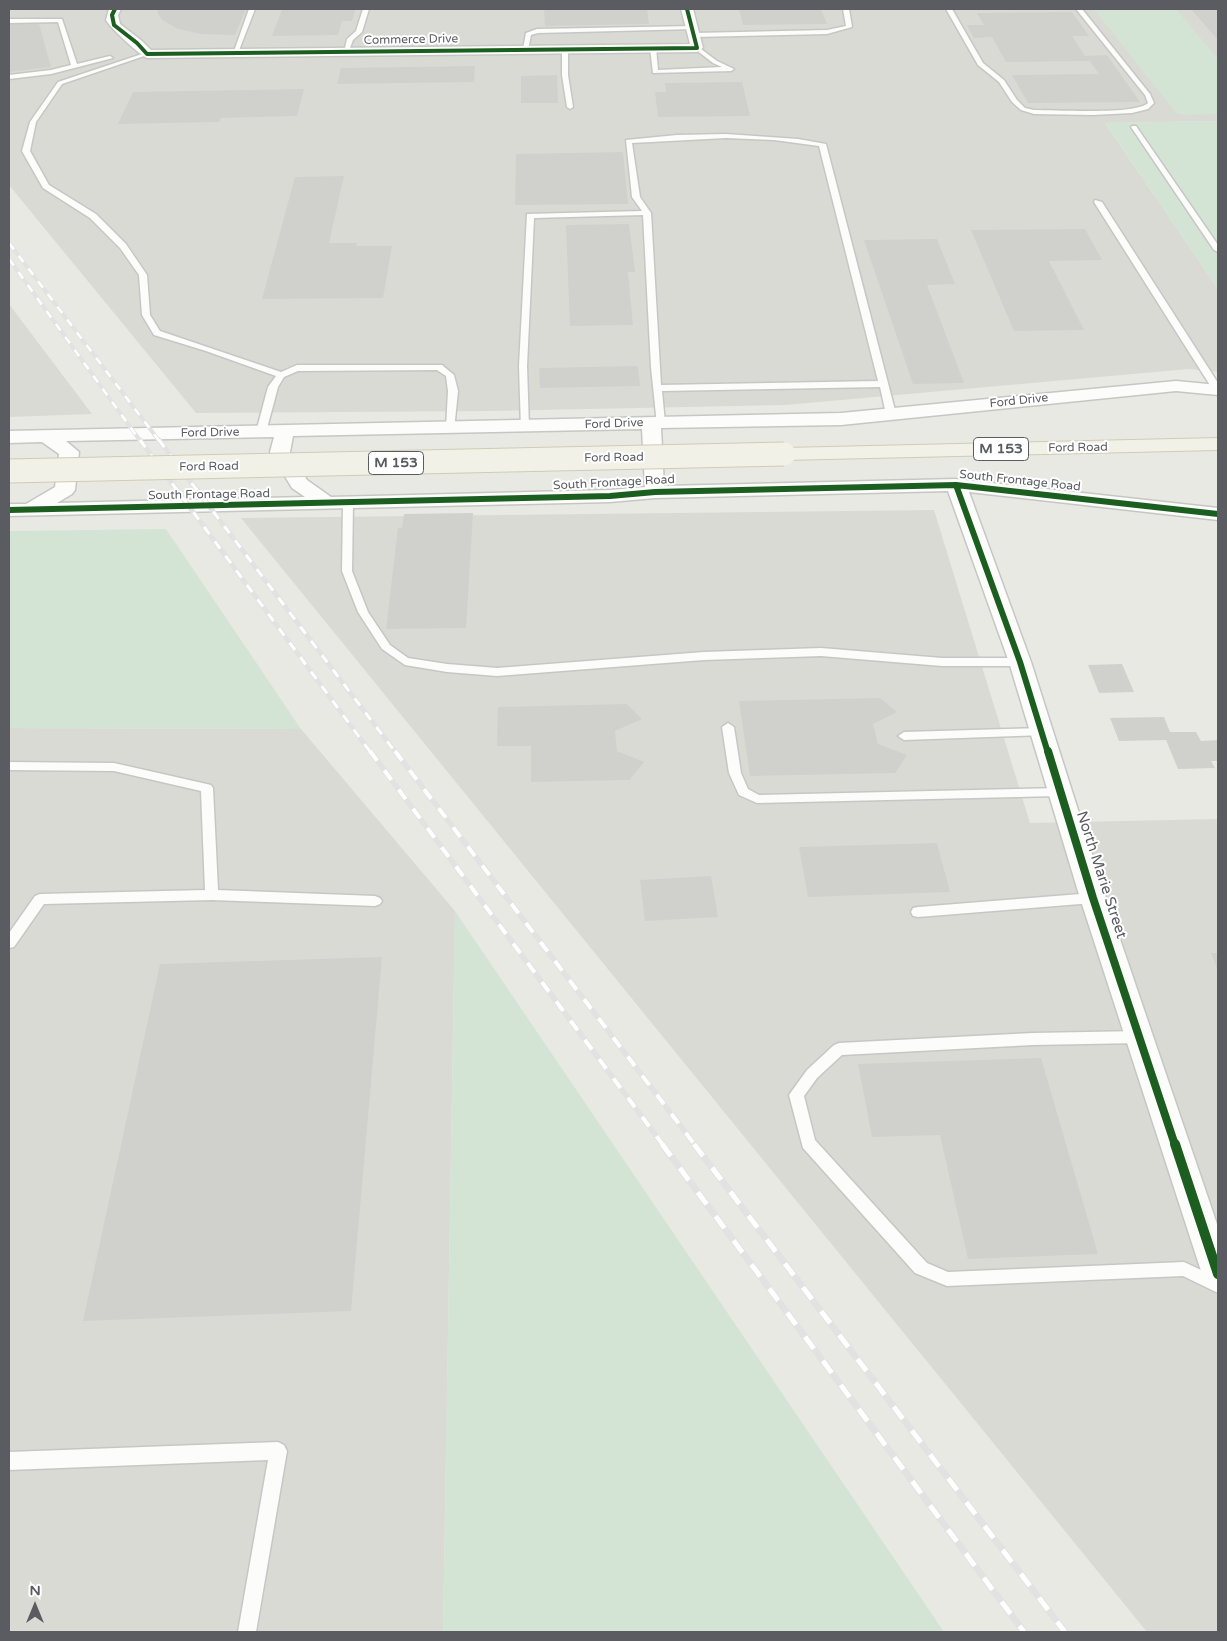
<!DOCTYPE html>
<style>
body{margin:0}
#map{position:relative;width:1227px;height:1641px;overflow:hidden;background:#e9e9e4;font-family:"Varela Round",sans-serif}
canvas{display:block}
.frame{position:absolute;inset:0;border:10px solid #5a5c61;pointer-events:none}
.north{position:absolute;left:10px;top:1581px;width:50px;height:50px;-webkit-text-stroke:4px #fff;paint-order:stroke;rotate:0deg;font-size:14px;font-weight:700;line-height:20px;text-align:center;color:#5a5c61}
.north::after{content:'';display:block;margin:auto;width:18px;height:22px;background:#5a5c61;clip-path:polygon(50% 0,100% 100%,50% 72%,0 100%)}
</style>
<div id="map">
<canvas width="1227" height="1641"></canvas>
<div class="frame"></div>
<div class="north">N</div>
</div>
<script>
const ctx = document.querySelector('canvas').getContext('2d');
ctx.lineJoin = 'round';
function fillPath(path, color) { ctx.fillStyle = color; ctx.fill(path, 'evenodd'); }
function strokePath(path, color, width, dash) { ctx.strokeStyle = color; ctx.lineWidth = width; ctx.lineCap = dash ? 'butt' : 'round'; ctx.setLineDash(dash || []); ctx.stroke(path); }
function label(font, color, halo, rows, align = 'center') {
  ctx.font = font + ' "Varela Round",sans-serif'; ctx.lineWidth = 4; ctx.setLineDash([]); ctx.textBaseline = 'middle'; ctx.strokeStyle = halo; ctx.fillStyle = color; for (const [text, x, y, turn = 0] of rows) {
    ctx.save(); ctx.translate(x, y); ctx.rotate((+turn || 0) * Math.PI / 180); ctx.textAlign = isNaN(turn) ? turn : align; if (halo) ctx.strokeText(text, 0, 0); ctx.fillText(text, 0, 0); ctx.restore();
  }
}
fillPath(new Path2D(`
 M9 9H1218V121L1105 123 1218 289V372L1189 369 785 405 490 411 196 413 9 185Z
 M9 304 92 414 9 417Z
 M934 510 1030 823 1218 819V1632H1147L241 518Z
 M9 728 301 729 455 911 443 1632H9Z`), '#dadad5');
fillPath(new Path2D(`
 M1094 9H1176L1218 59V114L1184 115 1176 113Z
 M1218 121V289L1105 123Z
 M166 529 301 729 9 728V531Z
 M455 911 944 1632H443Z`), '#d3e4d4');
fillPath(new Path2D(`
 M158 9H246L235 35 201 34 178 29 162 20 158 14Z
 M282 9H355L352 21H342L338 35 272 36Z
 M544 9H647L649 24 545 26Z
 M739 9H821L827 24 743 25Z
 M1191 9 1218 10V40Z
 M1072 12 1089 36H1072L1085 56 1107 55 1140 102 1028 103 1012 75 1099 74 1090 61 1006 62 992 37 974 38 967 25H984L977 13Z
 M9 24H39L51 67 9 72Z
 M475 66 474 82 337 84 341 68Z
 M557 75 558 103H521V76Z
 M742 82 750 116 658 117 655 92H666L665 83Z
 M304 89 297 116 221 118 219 122 118 124 133 92Z
 M623 152 628 204 515 205 516 154Z
 M344 176 329 243H357L356 246H392L383 298 262 299 295 177Z
 M629 224 635 272H628L633 325 570 326 566 225Z
 M1085 229 1102 260 1049 261 1084 330 1014 331 971 230Z
 M937 239 955 284 927 285 964 383 913 384 864 240Z
 M638 366 640 386 540 388 539 368Z
 M473 513 466 628 386 629 398 528H402L404 514Z
 M1122 664 1134 692 1099 693 1088 665Z
 M880 698 897 712 873 724 878 744 907 755 895 773 750 776 739 701Z
 M627 704 642 719 615 731 617 751 644 762 629 780 531 782V746H497L498 707Z
 M1164 717 1170 732H1196L1201 741 1218 740V761H1211L1215 768 1178 769 1166 740 1119 741 1110 718Z
 M937 843 950 892 808 897 799 847Z
 M711 876 718 917 645 921 640 880Z
 M1211 953H1218V971Z
 M382 957 351 1311 83 1321 160 964Z
 M1041 1058 1098 1254 968 1259 940 1135 872 1137 858 1064Z`), '#d0d0cd');
const service = new Path2D(`
 M249 9H255L238 53 233 54Z
 M363 9H369L362 32 353 40 348 53H344L347 39 356 31Z
 M843 9H849L852 27 827 34 695 37 692 35 695 33 827 30 846 26Z
 M946 9H952L983 63 1004 80 1017 100 1025 108 1034 110C1055 110 1135 115 1148 103L1145 95 1076 9H1082L1150 94 1154 103 1148 109 1132 113 1093 115 1034 114 1021 110 1012 102 999 82 978 65Z
 M9 19H62L77 64 110 56 113 58 51 74 9 79V75L51 70 71 65 58 22 9 23Z
 M693 26 695 29 538 33 531 35 528 50 523 49 526 33 537 29Z
 M653 46 656 48 658 70 722 67 713 63 695 49 694 48 697 46 717 61 734 69 731 71 653 73 650 48Z
 M565 47 568 49V75L573 107 570 109 567 107 562 75V49Z
 M145 53 150 54 62 84 36 122 30 151 49 185 96 214 126 244 147 275 150 315 160 331 281 372 297 365H442L454 375 458 391 454 430 451 431 446 428 448 391 446 376 437 370 298 371 284 377 278 387 266 432 264 434H258L256 432 268 387 276 376 206 351 154 335 142 315 139 275 120 248 90 218 43 188 22 151 30 122 58 82Z
 M1132 126H1136L1218 245V252L1214 250 1131 127Z
 M726 134 798 139 826 144 896 414 894 416H888L886 414 880 387 662 391 665 423 663 425H657L651 367 643 215 534 218 527 366 529 427 527 429H521L519 366 527 214 642 211 632 197 626 140 677 135ZM726 138 774 140 819 146 878 381 661 385 651 213 640 197 632 143Z
 M1095 200 1102 202 1218 383V393L1213 390 1094 202Z
 M348 500 353 503 352 571 368 612 390 645 408 658 447 664 497 668 704 652 821 648 942 658H1020L1026 662 1020 666H942L821 656 704 660 497 676 447 672 405 665 382 649 358 612 342 571 343 503Z
 M728 723 734 727 741 773 748 789 759 795 1060 788 1066 792 1060 796 757 803 739 795 729 773 722 727Z
 M1041 728 1047 732 1045 735 904 740 898 736 904 732Z
 M9 762 114 763 211 785 213 788 218 890 375 896 380 898 382 901 380 904 375 906 212 900 44 904 14 947 9 948V933L35 896 40 894 205 890 201 791 114 771 9 770Z
 M1093 893 1098 895 1100 898 1098 901 1093 903 918 917 913 916 911 912 913 908 918 907Z
 M1140 1031 1145 1033 1147 1037 1145 1041 1140 1043 1033 1045 842 1055 817 1078 804 1096 815 1140 927 1263 948 1272 1184 1262 1218 1278V1293L1183 1276 947 1286 915 1273 803 1148 789 1095 807 1070 834 1045 839 1043 1033 1033Z
 M278 1442 284 1445 287 1451 256 1632H238L268 1460 9 1470V1452Z`);
const minor = new Path2D(`
 M109 9H121L118 15 120 24 142 41 151 50 690 44 681 9H693L703 48 697 52 147 58C141 56 109 27 106 20Z
 M1176 381 1218 385V395L1176 391 841 425 661 428 664 486 956 479 1218 508V520L969 492 1031 662 1106 898 1218 1227V1289L1207 1284 1202 1274 1080 898 1009 662 948 491 655 498 610 502 9 516V504H26L55 487 59 454 42 442 9 443V431L841 413ZM642 429 645 487 610 490 331 497 307 480 290 452 293 436ZM274 437 270 452 292 488 305 497 57 503 72 494 75 490 79 452 66 441Z`);
const primary = new Path2D(`
 M1218 438V450L784 460 777 458 773 454 777 450 784 448Z`);
strokePath(service, '#c6c6c4', 3);
strokePath(minor, '#c6c6c4', 3);
strokePath(primary, '#cfccb5', 2);
fillPath(service, '#fcfcfb');
fillPath(minor, '#fcfcfb');
fillPath(primary, '#f1f1e7');
const railFar3 = new Path2D(`
 M9 243 160 442
 M9 259 141 442`);
const railFar2 = new Path2D(`
 M140 440 371 753
 M159 440 396 753`);
const railFar1 = new Path2D(`
 M370 751 663 1145
 M395 751 695 1145`);
const rail = new Path2D(`
 M662 1144 1024 1632
 M694 1144 1065 1632`);
strokePath(railFar3, '#e1e2e1', 4);
strokePath(railFar2, '#e1e2e1', 5);
strokePath(railFar1, '#e1e2e1', 5.5);
strokePath(rail, '#e1e2e1', 7);
strokePath(railFar3, '#fff', 2.5, [8]);
strokePath(railFar2, '#fff', 3, [9]);
strokePath(railFar1, '#fff', 4, [12]);
strokePath(rail, '#fff', 5, [15]);
const primaryBridge = new Path2D(`
 M9 471 784 454`);
strokePath(primaryBridge, '#cfccb5', 25, []);
strokePath(primaryBridge, '#f1f1e7', 23);
strokePath(new Path2D(`
 M115 9 112 15 114 25 137 43 147 54 697 48 687 9`), '#1b5e20', 4);
strokePath(new Path2D(`
 M956 485 1020 662 1048 753
 M9 510 610 496 655 492 956 485 1218 514`), '#1b5e20', 6);
strokePath(new Path2D(`
 M1048 751 1093 898 1175 1145`), '#1b5e20', 8);
strokePath(new Path2D(`
 M1175 1144 1218 1274`), '#1b5e20', 10);
label('12px', '#5a5c61', '#fff', [
 ["Commerce Drive",411,40,-1],
 ["Ford Drive",1019,401,-6],
 ["Ford Drive",614,424,-2],
 ["Ford Drive",210,433,-1],
 ["Ford Road",1078,448,-1],
 ["Ford Road",614,458,-1],
 ["Ford Road",209,467,-1],
 ["South Frontage Road",1020,481,6],
 ["South Frontage Road",614,483,-3],
 ["South Frontage Road",209,495,-1]
]);
for (const [x, y, w] of [
 [1001,449,55],
 [396,463,55]
]) { const box = new Path2D(); box.roundRect(x - w / 2, y - 11.5, w, 23, 4); ctx.fillStyle = '#fff'; ctx.fill(box); strokePath(box, '#5a5c61', 1); }
label('bold 14px', '#5a5c61', null, [
 ["M 153",1001,449],
 ["M 153",396,463]
]);
label('15px', '#5a5c61', '#fff', [
 ["North Marie Street",1101,875,72]
]);
</script>
